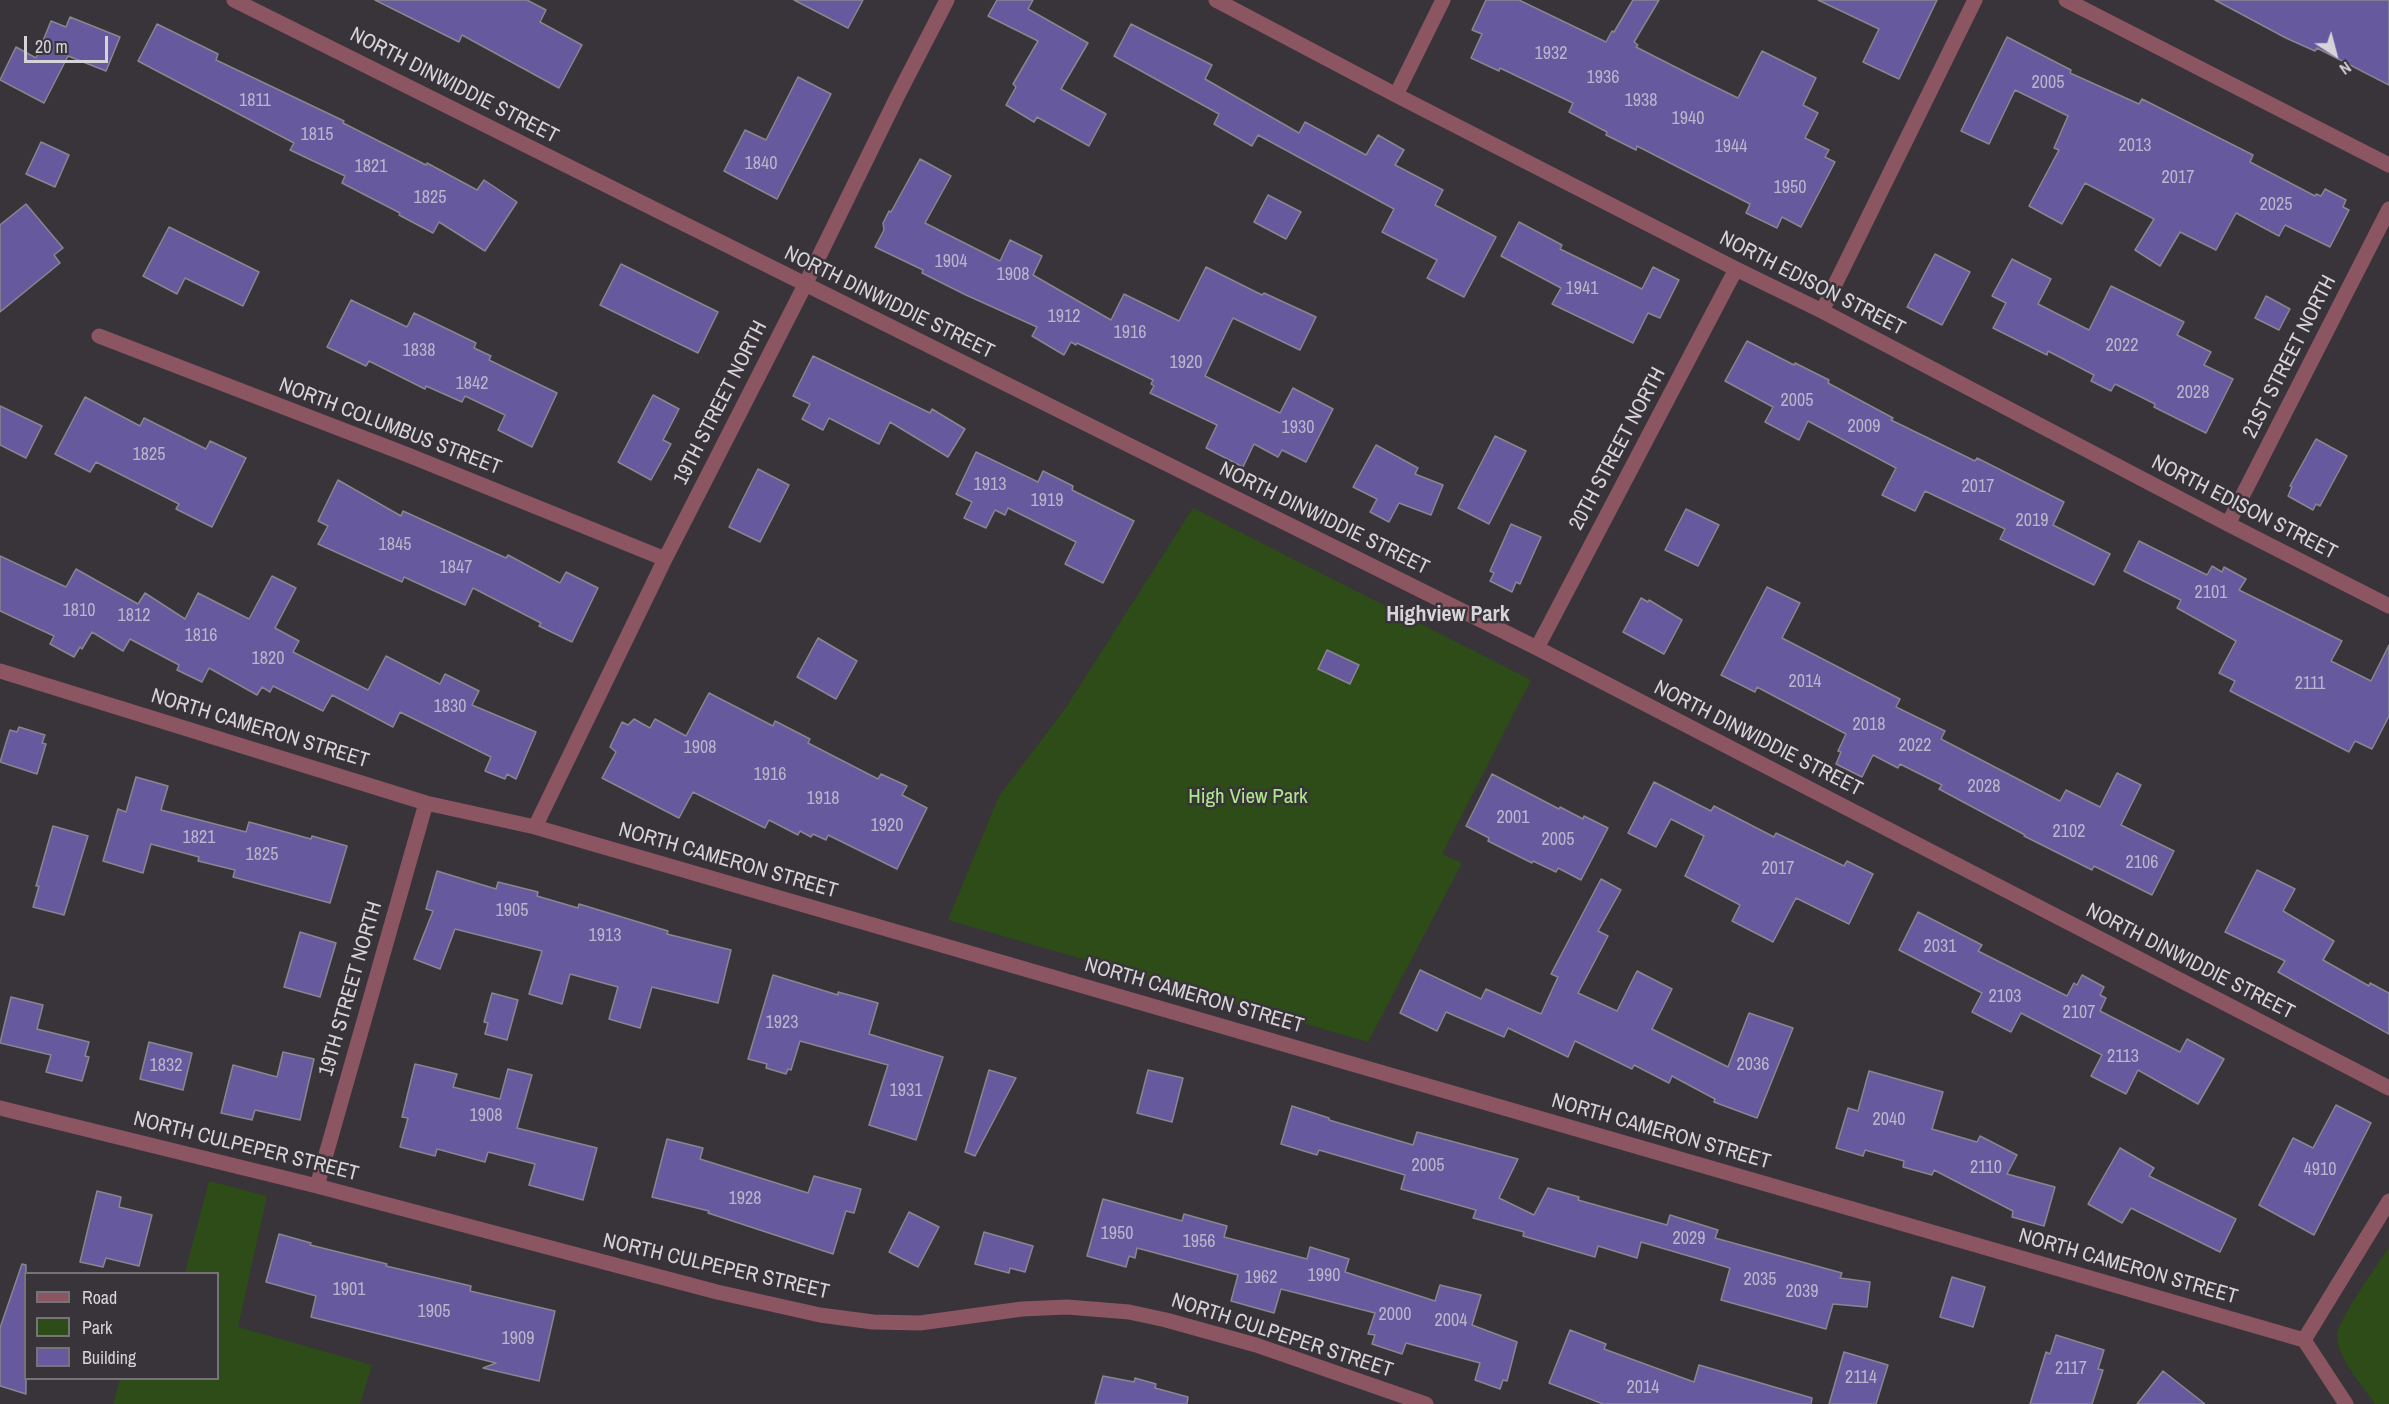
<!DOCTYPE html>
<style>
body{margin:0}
#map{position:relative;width:2389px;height:1404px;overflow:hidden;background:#38343a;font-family:"Archivo Narrow",sans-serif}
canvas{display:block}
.legend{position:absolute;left:24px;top:1272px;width:195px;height:108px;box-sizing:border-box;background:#38343a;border:2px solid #777479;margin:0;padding:8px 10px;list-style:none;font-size:18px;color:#d6d4d8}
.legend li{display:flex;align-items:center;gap:12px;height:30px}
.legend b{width:30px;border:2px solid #777479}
.north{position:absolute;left:2305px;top:24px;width:60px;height:60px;-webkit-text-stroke:4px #38343a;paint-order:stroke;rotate:144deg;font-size:16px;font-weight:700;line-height:24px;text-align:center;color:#d6d4d8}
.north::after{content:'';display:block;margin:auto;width:21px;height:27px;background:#d6d4d8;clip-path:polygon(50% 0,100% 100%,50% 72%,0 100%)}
.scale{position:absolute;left:24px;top:36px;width:84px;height:27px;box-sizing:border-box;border:3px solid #d6d4d8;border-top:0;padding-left:8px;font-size:18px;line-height:21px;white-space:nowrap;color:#d6d4d8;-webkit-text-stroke:4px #38343a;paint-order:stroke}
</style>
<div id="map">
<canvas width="2389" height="1404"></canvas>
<ul class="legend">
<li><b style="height:8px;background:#8c5562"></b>Road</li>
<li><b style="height:16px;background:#2d4c17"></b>Park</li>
<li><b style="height:16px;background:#66599e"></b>Building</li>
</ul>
<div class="north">N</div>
<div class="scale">20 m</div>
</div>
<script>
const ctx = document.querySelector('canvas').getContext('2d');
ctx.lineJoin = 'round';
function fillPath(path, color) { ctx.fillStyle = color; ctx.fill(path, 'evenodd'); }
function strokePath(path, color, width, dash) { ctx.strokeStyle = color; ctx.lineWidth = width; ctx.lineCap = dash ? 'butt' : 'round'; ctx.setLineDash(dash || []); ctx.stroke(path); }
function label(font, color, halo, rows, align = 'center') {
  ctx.font = font + ' "Archivo Narrow",sans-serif'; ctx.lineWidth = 5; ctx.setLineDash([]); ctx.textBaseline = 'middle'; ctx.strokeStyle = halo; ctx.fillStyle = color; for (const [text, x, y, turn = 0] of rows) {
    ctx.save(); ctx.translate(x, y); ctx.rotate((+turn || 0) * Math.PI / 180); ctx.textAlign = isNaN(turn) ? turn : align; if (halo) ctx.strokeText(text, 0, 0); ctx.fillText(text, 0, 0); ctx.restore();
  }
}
fillPath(new Path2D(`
 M1193 508 1531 680 1442 854 1462 863 1368 1042 948 920 999 796 1065 709Z
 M209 1181 267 1196 238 1327 372 1365 360 1404H113L120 1379 218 1378V1274L185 1273Z
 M2389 1247V1404H2375C2364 1388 2335 1354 2337 1335 2338 1320 2379 1263 2389 1247Z`), '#2d4c17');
const building = new Path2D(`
 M375 0H527L546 10 540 22 582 45 559 88 462 35 459 42Z
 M794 0H863L848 28Z
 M997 0H1033L1028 9 1088 43 1061 89 1106 114 1089 146 1037 117 1034 122 1006 105 1016 87 1013 84 1038 41 988 16Z
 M1486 0H1519L1606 42 1612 31 1614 32 1633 0H1659L1634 42 1638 45 1636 47 1693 76 1738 98 1762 51 1816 78 1803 105 1818 113 1805 138 1829 150 1825 157 1835 162 1801 227 1782 217 1777 228 1746 213 1750 204 1637 146 1636 150 1606 135 1607 132 1569 112 1573 103 1500 68 1499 71 1471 58 1482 34 1472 30Z
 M1818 0H1937L1899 79 1863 62 1879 29Z
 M2215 0H2389V85L2317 48 2315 51 2286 38Z
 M70 17 120 37 106 71 68 56 44 103 0 80 16 47 36 58 51 21 66 27Z
 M157 24 218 54 216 60 344 121 343 123 426 165 427 163 477 190 484 180 517 202 485 251 439 222 433 233 399 215 400 213 342 183 345 176 290 150 294 143 138 61Z
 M1131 24 1212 65 1205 79 1299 133 1305 122 1366 155 1378 135 1404 150 1395 165 1443 190 1435 205 1496 237 1464 297 1427 278 1437 260 1382 232 1394 209 1258 135 1252 146 1214 124 1219 114 1114 56Z
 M2007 37 2071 70 2070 73 2139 104 2142 99 2253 155 2250 162 2315 196 2316 194 2321 196 2325 189 2346 200 2343 207 2349 210 2330 247 2285 225 2279 236 2236 213 2216 250 2180 232 2160 266 2135 250 2154 219 2085 183 2062 224 2029 206 2059 150 2054 148 2068 116 2015 90 1989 144 1961 131Z
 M798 77 831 94 777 199 724 171 745 130 766 140Z
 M41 142 69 155 55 187 26 174Z
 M920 159 951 176 925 223 1000 261 1010 240 1042 256 1033 275 1111 320 1124 294 1179 321 1206 267 1262 295 1264 293 1316 317 1300 350 1233 318 1205 376 1280 413 1293 388 1333 409 1306 462 1282 450 1278 457 1254 444 1243 467 1206 448 1217 425 1150 393 1154 386 1151 384 1153 380 1077 343 1076 345 1071 342 1064 355 1032 336 1037 327 966 295 922 273 923 270 875 247 884 230 883 223 889 211 891 212Z
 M1268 195 1301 212 1286 239 1254 222Z
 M26 204 63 248 54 255 60 263 0 312V225Z
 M1519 222 1562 245 1560 249 1642 289 1653 267 1679 280 1660 318 1648 313 1633 343 1552 304 1561 288 1501 256Z
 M169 227 259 272 243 306 185 278 177 294 143 276Z
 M1935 254 1970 272 1942 325 1907 307Z
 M2012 259 2051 279 2038 304 2089 330 2111 286 2184 322 2177 335 2211 352 2204 365 2233 379 2206 433 2154 407 2155 404 2115 384 2111 391 2091 381 2094 375 2048 351 2047 355 1993 328 2006 303 1992 296Z
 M621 264 718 312 698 353 600 305Z
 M2266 296 2290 309 2279 330 2255 318Z
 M351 300 407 327 414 313 476 343 474 348 491 356 489 360 557 393 532 447 498 430 505 415 465 396 462 402 426 386 425 389 369 361 366 366 327 347Z
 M1747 341 1794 365 1795 363 1829 380 1828 383 1893 418 1891 420 1975 461 1977 458 2064 502 2053 525 2110 554 2094 585 2000 539 2005 529 1925 491 1915 511 1882 495 1896 468 1808 421 1799 440 1765 422 1773 407 1725 381Z
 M813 356 930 413 932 409 965 429 948 457 890 422 879 444 829 418 823 430 802 419 810 404 793 396Z
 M653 395 679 409 663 440 671 444 651 480 618 462Z
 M85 397 140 426 144 418 206 449 210 441 246 458 212 527 176 509 179 504 96 462 90 472 55 454Z
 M0 406 42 426 26 458 0 445Z
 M1495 436 1526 451 1489 524 1458 508Z
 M2316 439 2347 456 2320 506 2316 504 2313 510 2288 496 2292 487 2290 486Z
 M1376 445 1418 468 1415 474 1443 485 1431 515 1399 503 1389 522 1370 512 1377 499 1353 487Z
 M976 452 1038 482 1043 471 1073 486 1072 490 1134 521 1103 583 1065 564 1076 542 1008 508 1005 515 995 510 986 528 964 518 972 502 956 494Z
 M758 469 789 485 760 542 729 527Z
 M338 480 401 516 403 511 506 558 508 555 560 583 566 572 598 588 572 642 539 626 541 623 473 588 465 605 404 577 402 582 318 544 328 526 318 521Z
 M1686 509 1719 525 1698 566 1665 550Z
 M1511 524 1541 537 1520 584 1516 582 1512 592 1490 581 1494 573 1490 571Z
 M2139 541 2207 575 2212 566 2222 572 2224 567 2246 579 2239 590 2342 641 2331 661 2371 681 2389 645V716L2372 749 2355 741 2349 752 2230 691 2235 681 2219 673 2236 641 2177 608 2181 600 2124 571Z
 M0 556 66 587 76 569 138 604 145 593 185 619 198 593 249 619 272 576 296 588 275 628 299 641 293 652 368 690 386 656 440 684 445 674 479 691 472 705 536 732 516 779 507 774 505 779 485 771 491 757 400 712 393 727 332 695 323 711 273 686 270 692 262 687 257 695 209 668 202 682 177 670 179 665 130 639 123 651 92 632 82 649 80 647 74 657 50 644 54 636 0 611Z
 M1767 587 1800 603 1782 638 1900 699 1896 707 1945 731 1941 739 2060 801 2066 790 2100 807 2117 773 2141 785 2121 825 2174 851 2152 895 2094 866 2092 870 2024 836 2025 835 1939 789 1942 785 1900 764 1898 768 1873 755 1862 777 1836 764 1841 752 1838 751 1846 734 1757 687 1755 692 1721 675Z
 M1641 598 1648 602 1649 600 1682 620 1664 654 1623 632Z
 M818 638 857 661 836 699 797 677Z
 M1327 650 1359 665 1350 684 1318 669Z
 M709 693 773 726 775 721 810 739 808 743 878 779 881 774 907 786 902 795 927 808 897 869 828 835 826 840 813 834 811 837 800 831 798 835 769 820 765 828 693 792 679 818 602 778 616 752 610 747 622 722 628 725 634 719 650 728 655 719 686 736Z
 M19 727 45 735 42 743 46 744 37 774 0 762 10 730 17 732Z
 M1492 774 1559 809 1560 807 1583 819 1584 816 1608 828 1581 880 1558 868 1556 872 1533 861 1532 863 1488 841 1489 838 1466 826Z
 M136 777 168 786 161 810 246 832 249 822 311 839 312 836 347 846 330 903 233 877 235 870 198 861 199 857 151 844 143 873 103 861 118 809 126 812Z
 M1654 782 1711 811 1714 806 1774 837 1776 833 1844 866 1847 861 1873 874 1849 924 1796 898 1773 942 1732 921 1740 905 1685 876 1704 836 1671 819 1656 847 1628 833Z
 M53 826 88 836 64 915 33 907 39 886H36Z
 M2257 870 2295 889 2283 911 2334 941 2323 960 2369 986 2370 983 2389 993V1034L2278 972 2285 961 2225 932Z
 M437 871 496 889 498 882 538 892 537 896 578 908 579 904 668 931 667 934 731 950 718 1003 652 987 640 1028 609 1019 618 987 570 974 562 1004 529 994 542 951 455 929 440 969 414 959 433 911 426 909Z
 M1601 879 1621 890 1598 931 1608 936 1578 993 1617 1011 1637 971 1672 989 1652 1029 1728 1067 1749 1013 1793 1028 1757 1118 1714 1102 1715 1099 1672 1076 1669 1083 1634 1065 1632 1069 1575 1041 1568 1057 1508 1028 1504 1037 1446 1012 1437 1031 1400 1013 1420 970 1481 999 1486 989 1541 1014 1558 977 1551 974Z
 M1918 912 1982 945 1978 951 2067 996 2074 983 2077 985 2082 975 2104 987 2100 995 2106 998 2100 1011 2180 1052 2187 1039 2224 1059 2198 1104 2138 1070 2126 1094 2091 1076 2102 1055 2021 1013 2011 1032 1972 1012 1982 993 1899 950Z
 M300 932 336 943 320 997 284 987Z
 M773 975 838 995V992L878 1003 869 1034 943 1057 916 1140 869 1125 888 1065 800 1041 791 1070 788 1069 786 1074 766 1068 767 1064 748 1059Z
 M492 993 518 1000 507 1040 485 1034 488 1023 484 1022Z
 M11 997 43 1005 37 1029 89 1042 85 1056 89 1057 82 1081 46 1072 51 1055 0 1043Z
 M149 1042 192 1053 183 1090 140 1079Z
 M283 1052 314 1059 300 1120 255 1110 252 1120 221 1113 233 1065 277 1077Z
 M415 1064 457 1074 453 1087 500 1099 508 1069 532 1075 517 1128 597 1148 583 1200 529 1185 535 1164 488 1152 485 1162 437 1149 435 1156 400 1147 408 1118 402 1117Z
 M989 1070 1016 1078 975 1156 965 1152Z
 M1148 1070 1183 1078 1172 1122 1137 1113Z
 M1869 1071 1943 1092 1932 1129 1977 1142 1980 1136 2017 1155 2007 1174 2055 1187 2044 1226 2012 1217 2013 1211 1934 1170 1932 1175 1903 1167 1904 1161 1865 1150 1863 1156 1836 1148 1848 1108 1858 1111Z
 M2336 1105 2371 1123 2314 1235 2259 1205 2293 1138 2313 1148Z
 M1292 1106 1329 1118V1120L1413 1145 1417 1132 1518 1159 1499 1198 1534 1215 1548 1188 1579 1197 1578 1200 1667 1225 1670 1215 1718 1230 1715 1238 1842 1273 1840 1278 1870 1282 1867 1307 1833 1304 1826 1329 1721 1300 1730 1268 1641 1242 1637 1258 1598 1246 1595 1257 1523 1236 1524 1232 1473 1218 1476 1210 1401 1189 1405 1175 1319 1150 1317 1155 1281 1144Z
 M667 1139 703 1148 700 1159 808 1193 814 1176 861 1189 854 1213 846 1211 833 1254 708 1213 709 1211 652 1197Z
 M2120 1148 2154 1168 2149 1176 2236 1219 2220 1252 2131 1208 2122 1223 2088 1204Z
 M97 1191 121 1197 119 1207 152 1215 139 1266 106 1258 103 1267 80 1262Z
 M1103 1199 1182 1221 1184 1214 1227 1226 1224 1237 1307 1259 1310 1247 1349 1259 1345 1272 1435 1301 1440 1285 1481 1295 1472 1325 1517 1342 1507 1381 1503 1380 1500 1389 1475 1380 1480 1363 1406 1343 1402 1354 1372 1344 1375 1335 1368 1334 1375 1313 1281 1289 1274 1313 1231 1301 1238 1275 1137 1248 1135 1258 1129 1256 1126 1267 1087 1256Z
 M909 1212 939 1227 918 1267 889 1252Z
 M984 1232 1033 1246 1025 1272 1010 1268 1009 1273 975 1264Z
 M279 1234 311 1243 310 1245 387 1264 386 1266 471 1286 470 1291 555 1311 539 1381 483 1368 496 1363 311 1317 316 1296 266 1282Z
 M22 1264 26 1265V1394L0 1386V1328Z
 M1952 1277 1985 1287 1973 1327 1940 1317Z
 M1570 1330 1606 1344 1604 1349 1694 1382 1699 1365 1812 1398 1811 1404H1603L1549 1383Z
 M2056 1335 2104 1350 2098 1369 2103 1370 2092 1404H2030L2046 1352 2050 1354Z
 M1844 1352 1888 1365 1876 1404H1829Z
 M2163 1371 2205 1404H2137Z
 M1103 1376 1134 1382 1135 1378 1156 1384 1155 1388 1188 1397 1187 1404H1095Z`);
fillPath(building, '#66599e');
strokePath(building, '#88878f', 1.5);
strokePath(new Path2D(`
 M234 0 1537 648 2389 1088
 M1216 0 1396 95 1736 269 1822 311 2228 524 2389 606
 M2066 0 2389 165
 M1396 95 1443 0
 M1822 311 1975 0
 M99 336 408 455 665 559
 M2228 524 2389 209
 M1537 648 1736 269
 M0 671 426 803 535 827 2304 1340 2346 1404
 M535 827 665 559 805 285 898 95 947 0
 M0 1108 317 1186 717 1292 820 1315 873 1322 920 1323 1022 1309 1067 1307 1129 1312 1166 1320 1256 1345 1426 1404
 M317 1186 426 803
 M2304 1340 2389 1201`), '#8c5562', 15);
label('18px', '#bab5ca', null, [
 ["1932",1551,54],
 ["1936",1603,78],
 ["2005",2048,83],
 ["1811",255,101],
 ["1938",1641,101],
 ["1940",1688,119],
 ["1815",317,135],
 ["2013",2135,146],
 ["1944",1731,147],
 ["1840",761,164],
 ["1821",371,167],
 ["2017",2178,178],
 ["1950",1790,188],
 ["1825",430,198],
 ["2025",2276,205],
 ["1904",951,262],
 ["1908",1013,275],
 ["1941",1582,289],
 ["1912",1064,317],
 ["1916",1130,333],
 ["2022",2122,346],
 ["1838",419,351],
 ["1920",1186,363],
 ["1842",472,384],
 ["2028",2193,393],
 ["2005",1797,401],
 ["2009",1864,427],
 ["1930",1298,428],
 ["1825",149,455],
 ["1913",990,485],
 ["2017",1978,487],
 ["1919",1047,501],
 ["2019",2032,521],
 ["1845",395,545],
 ["1847",456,568],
 ["2101",2211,593],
 ["1810",79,611],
 ["1812",134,616],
 ["1816",201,636],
 ["1820",268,659],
 ["2014",1805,682],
 ["2111",2310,684],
 ["1830",450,707],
 ["2018",1869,725],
 ["2022",1915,746],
 ["1908",700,748],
 ["1916",770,775],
 ["2028",1984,787],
 ["1918",823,799],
 ["2001",1513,818],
 ["1920",887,826],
 ["2102",2069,832],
 ["1821",199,838],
 ["2005",1558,840],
 ["1825",262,855],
 ["2106",2142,863],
 ["2017",1778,869],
 ["1905",512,911],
 ["1913",605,936],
 ["2031",1940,947],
 ["2103",2005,997],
 ["2107",2079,1013],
 ["1923",782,1023],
 ["2113",2123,1057],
 ["2036",1753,1065],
 ["1832",166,1066],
 ["1931",906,1091],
 ["1908",486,1116],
 ["2040",1889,1120],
 ["2005",1428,1166],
 ["2110",1986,1168],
 ["4910",2320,1170],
 ["1928",745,1199],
 ["1950",1117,1234],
 ["2029",1689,1239],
 ["1956",1199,1242],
 ["1990",1324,1276],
 ["1962",1261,1278],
 ["2035",1760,1280],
 ["1901",349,1290],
 ["2039",1802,1292],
 ["1905",434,1312],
 ["2000",1395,1315],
 ["2004",1451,1321],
 ["1909",518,1339],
 ["2117",2071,1369],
 ["2114",1861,1378],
 ["2014",1643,1388]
]);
label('21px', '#d6d4d8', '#38343a', [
 ["NORTH DINWIDDIE STREET",454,86,27],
 ["NORTH EDISON STREET",1812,284,27],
 ["NORTH DINWIDDIE STREET",889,303,26],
 ["21ST STREET NORTH",2290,357,-63],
 ["19TH STREET NORTH",721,403,-63],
 ["NORTH COLUMBUS STREET",390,427,21],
 ["20TH STREET NORTH",1618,449,-62],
 ["NORTH EDISON STREET",2244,508,27],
 ["NORTH DINWIDDIE STREET",1324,519,26],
 ["NORTH CAMERON STREET",260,729,17],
 ["NORTH DINWIDDIE STREET",1758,739,27],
 ["NORTH CAMERON STREET",728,861,16],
 ["NORTH DINWIDDIE STREET",2190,962,27],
 ["19TH STREET NORTH",351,989,-74],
 ["NORTH CAMERON STREET",1194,996,16],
 ["NORTH CAMERON STREET",1661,1132,16],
 ["NORTH CULPEPER STREET",246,1147,14],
 ["NORTH CULPEPER STREET",716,1267,13],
 ["NORTH CAMERON STREET",2128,1267,16],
 ["NORTH CULPEPER STREET",1282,1336,18]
]);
label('21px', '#ade88a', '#38343a', [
 ["High View Park",1248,797]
]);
label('bold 22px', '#d6d4d8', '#38343a', [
 ["Highview Park",1448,615]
]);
</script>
